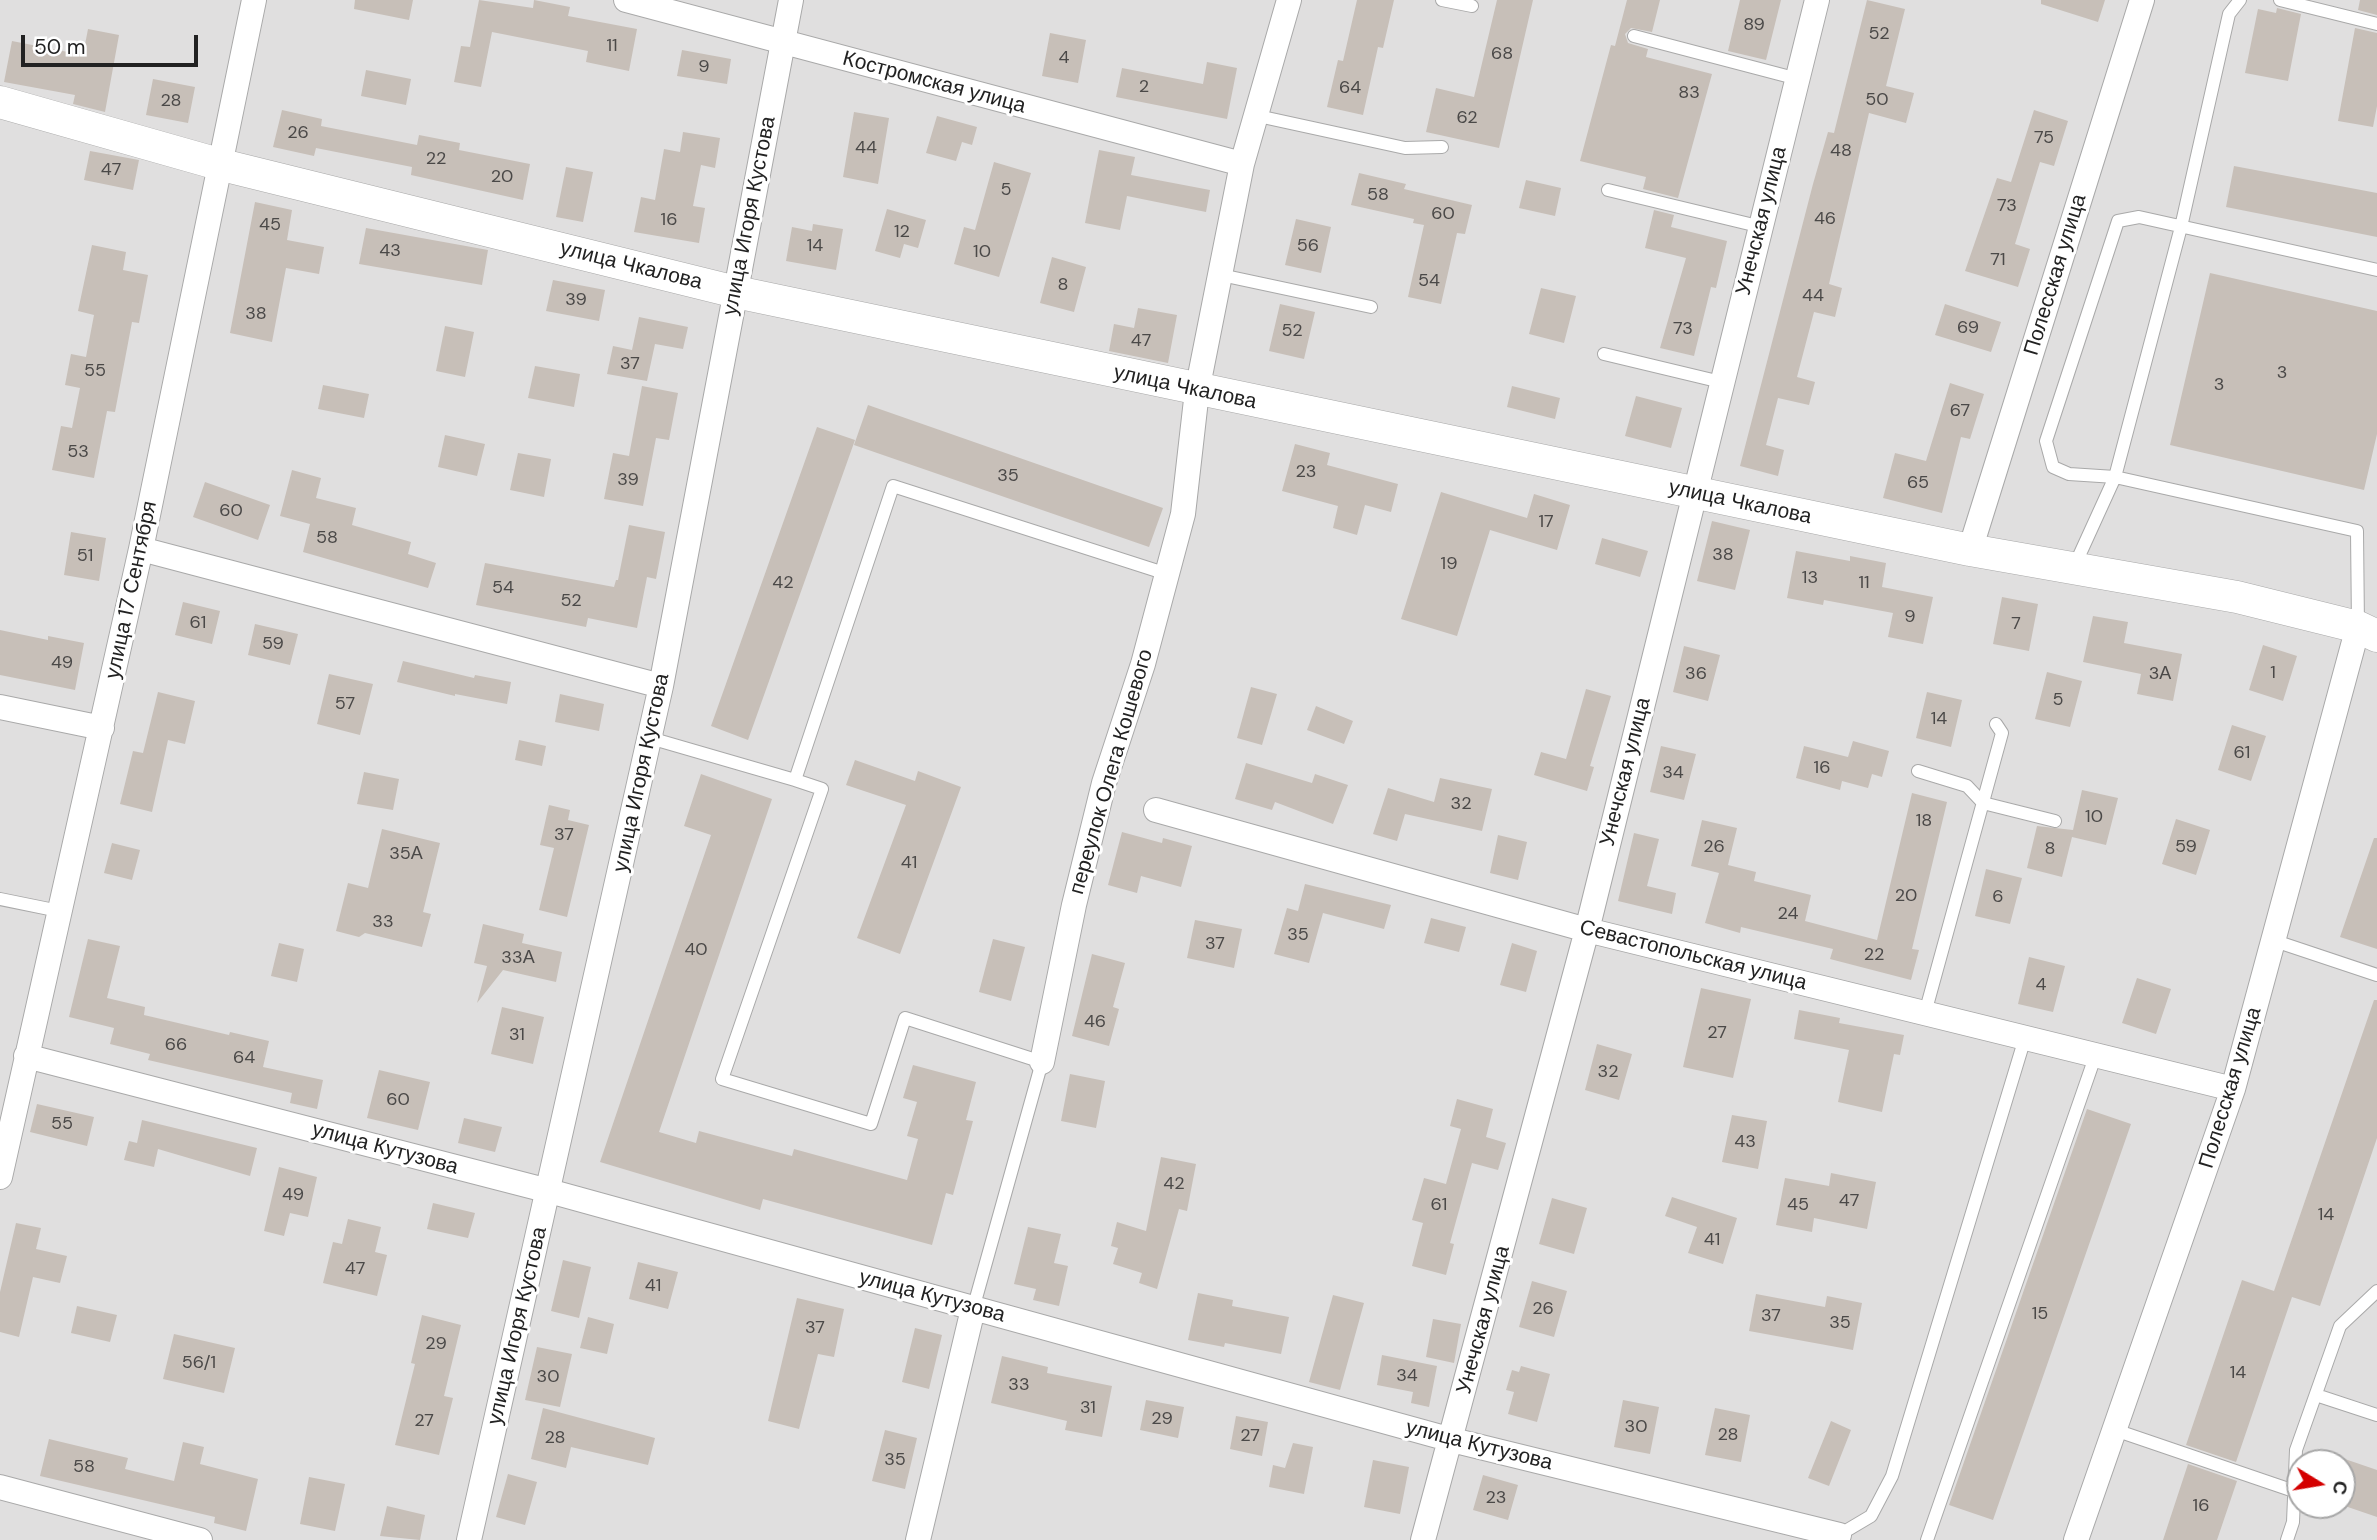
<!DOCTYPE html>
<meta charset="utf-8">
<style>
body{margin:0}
#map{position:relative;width:2377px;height:1540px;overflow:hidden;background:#f2efe9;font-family:"DM Sans",sans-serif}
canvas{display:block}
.north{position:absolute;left:2286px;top:1449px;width:70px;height:70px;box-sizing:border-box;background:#fff;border:2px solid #a7a7a7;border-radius:50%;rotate:101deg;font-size:19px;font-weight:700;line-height:28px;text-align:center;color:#222}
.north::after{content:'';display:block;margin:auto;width:24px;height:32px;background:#d40000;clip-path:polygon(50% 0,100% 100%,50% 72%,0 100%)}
.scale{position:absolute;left:21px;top:35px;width:177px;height:32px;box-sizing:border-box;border:4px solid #222;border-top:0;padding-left:9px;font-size:21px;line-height:24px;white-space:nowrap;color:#222;-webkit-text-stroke:5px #fff;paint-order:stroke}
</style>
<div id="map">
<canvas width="2377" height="1540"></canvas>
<div class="north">С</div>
<div class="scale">50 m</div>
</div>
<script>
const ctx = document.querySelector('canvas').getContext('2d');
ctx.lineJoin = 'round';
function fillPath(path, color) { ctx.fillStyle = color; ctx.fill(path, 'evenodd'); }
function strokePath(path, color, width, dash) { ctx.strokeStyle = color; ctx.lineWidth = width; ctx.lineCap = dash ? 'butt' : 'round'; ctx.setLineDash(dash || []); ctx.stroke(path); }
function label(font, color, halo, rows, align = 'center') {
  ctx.font = font + ' "DM Sans",sans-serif'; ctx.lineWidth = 6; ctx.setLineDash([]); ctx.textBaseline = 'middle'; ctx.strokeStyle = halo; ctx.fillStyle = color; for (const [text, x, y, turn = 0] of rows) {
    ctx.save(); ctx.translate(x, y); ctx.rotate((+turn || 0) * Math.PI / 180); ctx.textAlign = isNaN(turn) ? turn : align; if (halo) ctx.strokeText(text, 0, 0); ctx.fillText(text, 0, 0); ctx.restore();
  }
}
fillPath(new Path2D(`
 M0 0H2377V1540H0ZM2300 1463H2342V1505H2300Z`), '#e0dfdf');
fillPath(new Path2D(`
 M355 0H413L409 20 354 9Z
 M479 0 533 8 534 0 570 7 568 16 637 29 629 71 586 62 588 51 492 32 481 87 454 82 461 46 470 47Z
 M1357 0H1394L1383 48 1378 47 1363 115 1327 107 1338 60 1343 61Z
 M1497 0H1533L1499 148 1426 132 1436 88 1474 97Z
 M1627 0H1660L1652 32 1631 28 1625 34 1628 43 1648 49 1646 57 1712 74 1678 198 1643 189 1646 177 1580 161 1611 45 1615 46Z
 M1740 0H1781L1766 60 1728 51Z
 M1867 0 1905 9 1886 86 1914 93 1906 123 1869 113 1829 284 1842 288 1835 317 1814 312 1797 377 1815 382 1809 405 1778 398 1766 445 1784 450 1778 476 1740 466 1813 184 1828 132 1834 133Z
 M2041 0H2105L2098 22 2041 4Z
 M2360 0H2377V15L2358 10Z
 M2277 8 2301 14 2288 81 2245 73 2258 9 2276 13Z
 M2355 28 2377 33V106L2373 127 2338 121Z
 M88 29 119 35 105 112 73 104 75 95 4 82 12 41 83 55Z
 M1050 33 1086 40 1078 83 1042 76Z
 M682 50 731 59 727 84 677 76Z
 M1207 62 1237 68 1227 119 1116 97 1122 68 1203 84Z
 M366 70 411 79 406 105 361 96Z
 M153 79 195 87 188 123 146 115Z
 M282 110 322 119 321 126 417 145 419 135 460 143 459 150 530 164 523 200 411 175 412 167 316 148 314 156 273 147Z
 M2034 110 2068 121 2054 166 2040 162 2015 244 2030 249 2018 287 1965 271 1997 178 2011 182Z
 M854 112 889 118 878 184 843 177Z
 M937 116 977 127 972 145 962 142 956 161 926 153Z
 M683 132 720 138 715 168 701 165 693 206 705 208 699 243 634 232 641 197 655 200 664 149 680 152Z
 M1099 150 1135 157 1131 175 1210 190 1206 212 1127 196 1120 230 1085 223Z
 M90 151 139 160 133 190 84 180Z
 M994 162 1031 173 999 277 954 264 964 227 975 230Z
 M2234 166 2377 193V237L2226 207Z
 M566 167 593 172 583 222 556 217Z
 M1359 173 1406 184 1404 189 1472 205 1465 234 1457 233 1441 304 1408 297 1424 225 1413 223 1414 219 1351 205Z
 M1526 180 1561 188 1555 216 1519 208Z
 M255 202 292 210 287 240 324 247 319 274 286 268 272 342 230 333Z
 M887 209 926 220 918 248 904 244 900 258 875 251Z
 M1654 210 1674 215 1671 227 1727 241 1716 288 1711 287 1694 356 1660 348 1686 258 1645 248Z
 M1296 219 1331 227 1321 273 1285 265Z
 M813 224 843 229 836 270 786 261 792 227 812 231Z
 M366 228 488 250 482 285 359 264Z
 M92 245 126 252 123 270 148 275 139 323 132 322 115 412 107 411 94 478 52 470 61 426 72 428 80 388 65 385 71 354 86 357 94 315 78 311Z
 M1052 257 1086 267 1074 312 1040 303Z
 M2210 273 2377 311V434L2364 490 2170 445Z
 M553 280 605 290 599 321 546 311Z
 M1541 288 1576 296 1564 343 1529 334Z
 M1280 304 1315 312 1304 359 1269 351Z
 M1945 304 2001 322 1991 352 1935 335Z
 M1138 308 1177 315 1168 363 1109 351 1114 324 1134 328Z
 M639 317 688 327 683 349 655 344 647 381 607 374 613 346 632 350Z
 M445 326 474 332 465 377 436 371Z
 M535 366 580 374 574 407 528 398Z
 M1950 383 1984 394 1970 439 1961 437 1942 513 1883 498 1895 453 1926 461Z
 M323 385 369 394 364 418 318 409Z
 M642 386 678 393 669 440 656 438 643 506 604 499 613 453 629 456Z
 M1512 386 1560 398 1555 419 1507 407Z
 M1636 396 1682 408 1671 448 1625 436Z
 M868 405 1163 508 1149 547 854 445Z
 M817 427 855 440 748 740 711 726Z
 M445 435 485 444 477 476 438 467Z
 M1295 444 1330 453 1327 465 1398 484 1391 512 1365 505 1357 535 1333 528 1338 506 1282 491Z
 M518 453 551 459 544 497 510 490Z
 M292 470 321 478 316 498 356 508 352 525 411 542 408 554 436 563 428 588 303 552 310 524 280 516Z
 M205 482 270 505 258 540 193 517Z
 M1441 492 1527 518 1534 494 1570 505 1557 550 1490 530 1457 636 1401 619Z
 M1712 521 1750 530 1735 590 1697 581Z
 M629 525 665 532 656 579 647 577 637 628 588 618 586 627 476 605 485 563 614 587 616 580H618Z
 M71 532 106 538 99 581 64 575Z
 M1602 538 1648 551 1640 577 1595 564Z
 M1796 551 1850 561V556L1886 563 1882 587 1933 597 1923 644 1888 637 1893 613 1824 600 1823 605 1787 598Z
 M2002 597 2038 604 2029 651 1993 644Z
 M183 602 220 611 212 644 175 635Z
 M2093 616 2128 622 2124 643 2182 654 2173 701 2137 694 2141 674 2083 662Z
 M255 624 298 634 290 665 248 655Z
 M0 630 48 640V636L84 643 75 690 0 675Z
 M2263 645 2297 656 2283 701 2249 690Z
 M1684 646 1720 655 1708 701 1673 692Z
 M403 661 474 678 475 675 511 682 507 704 455 694V696L397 682Z
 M2047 672 2082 681 2070 727 2035 719Z
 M329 674 373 684 360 735 317 724Z
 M1251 687 1277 694 1262 745 1237 738Z
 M1586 689 1611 696 1590 766 1594 767 1587 791 1534 775 1541 752 1566 759Z
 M158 692 195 701 185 744 168 740 152 812 120 804 133 751 143 753Z
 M1927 692 1962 700 1951 747 1916 738Z
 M560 694 604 704 599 731 555 722Z
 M1316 706 1353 721 1344 744 1307 730Z
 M2232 725 2266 736 2251 781 2218 770Z
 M519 740 546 746 542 766 515 760Z
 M1853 741 1889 751 1882 777 1872 774 1868 788 1842 781 1840 790 1796 778 1804 746 1848 757Z
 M1661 746 1696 754 1684 800 1650 792Z
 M855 760 915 781 918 771 961 787 900 954 857 938 906 805 846 785Z
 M1246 763 1312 783 1315 774 1348 785 1333 824 1275 802 1272 810 1235 799Z
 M364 772 399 779 393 810 357 804Z
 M701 774 772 799 659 1132 696 1143 699 1131 792 1156 794 1149 907 1180 918 1139 907 1136 917 1102 903 1098 913 1065 976 1082 966 1120 973 1121 953 1195 946 1193 932 1245 763 1199 760 1210 600 1162 711 835 684 826Z
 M1440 778 1492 789 1482 831 1405 814 1397 841 1373 834 1388 788 1434 802Z
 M2082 790 2118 798 2106 845 2072 837 2062 877 2027 868 2037 826 2073 830Z
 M1912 793 1947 802 1912 949 1919 950 1911 980 1830 959 1833 949 1741 927 1740 933 1705 923 1719 873 1691 866 1702 820 1737 828 1728 865 1756 872 1754 881 1811 895 1805 921 1877 940Z
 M549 805 570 810 568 820 589 825 567 917 539 910 554 848 540 845Z
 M2176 819 2210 830 2196 875 2162 864Z
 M382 829 440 843 423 912 431 914 422 947 365 933 359 937 336 931 348 883 368 888Z
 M1122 832 1162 843 1163 838 1192 846 1181 887 1141 876 1137 893 1108 885Z
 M1634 833 1659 839 1647 886 1676 893 1672 914 1618 901Z
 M1498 835 1527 842 1518 880 1490 873Z
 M2374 838H2377V949L2340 937Z
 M112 843 140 850 132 880 104 873Z
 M1986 869 2022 878 2010 924 1975 916Z
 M1305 884 1391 905 1384 929 1323 913 1309 963 1274 954 1287 908 1298 911Z
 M1431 918 1466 927 1459 952 1424 943Z
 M1195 920 1242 929 1234 968 1187 958Z
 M483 924 524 934 522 943 562 952 556 982 503 970 477 1003 487 966 474 963Z
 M88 939 120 946 107 998 145 1007 144 1015 229 1035 230 1032 269 1041 263 1067 323 1080 317 1109 290 1103 292 1093 148 1060 150 1054 110 1044 114 1028 69 1017Z
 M993 939 1025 947 1011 1001 979 992Z
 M279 943 304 949 297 982 271 976Z
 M1512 943 1537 951 1526 992 1500 985Z
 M1092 954 1125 963 1113 1007 1119 1009 1109 1046 1072 1036Z
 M2029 957 2065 966 2053 1012 2018 1004Z
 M2137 978 2171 989 2156 1034 2122 1023Z
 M1701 988 1751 999 1733 1078 1683 1067Z
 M2374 1000H2377V1138L2320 1306 2292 1297 2236 1462 2186 1445 2242 1280 2274 1291Z
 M502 1007 544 1017 533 1064 491 1054Z
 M1799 1010 1840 1018 1839 1023 1904 1035 1900 1055 1894 1054 1882 1112 1838 1102 1849 1050 1794 1039Z
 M1597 1044 1632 1054 1619 1100 1585 1090Z
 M379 1070 430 1082 418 1130 367 1118Z
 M1070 1074 1105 1081 1096 1128 1061 1121Z
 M1457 1099 1493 1109 1486 1137 1506 1143 1498 1170 1472 1163 1450 1243 1454 1244 1446 1275 1412 1266 1423 1223 1412 1220 1424 1178 1446 1184 1461 1129 1450 1126Z
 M37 1104 94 1117 87 1146 30 1132Z
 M2087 1109 2131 1124 1993 1520 1949 1505Z
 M1732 1115 1767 1121 1758 1169 1722 1162Z
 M464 1118 502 1127 495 1152 458 1143Z
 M142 1120 257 1148 250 1176 158 1149 154 1167 124 1160 129 1141 137 1143Z
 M1161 1157 1196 1164 1187 1211 1179 1209 1157 1289 1139 1283 1142 1273 1113 1264 1118 1248 1111 1246 1117 1222 1146 1231Z
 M279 1167 317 1177 308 1217 290 1213 284 1236 264 1231Z
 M1831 1173 1876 1182 1867 1229 1814 1218 1812 1232 1776 1225 1785 1178 1829 1186Z
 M1672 1197 1737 1218 1723 1264 1688 1253 1697 1227 1665 1216Z
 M1552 1198 1587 1208 1574 1254 1539 1244Z
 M433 1203 475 1213 468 1238 427 1229Z
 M348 1219 381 1227 375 1252 387 1255 377 1296 323 1283 333 1242 342 1244Z
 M16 1223 41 1228 36 1249 67 1256 60 1283 33 1277 19 1337 0 1332V1292Z
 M1028 1227 1061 1234 1054 1263 1068 1266 1059 1306 1033 1300 1036 1289 1014 1284Z
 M563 1260 591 1267 579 1318 551 1311Z
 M638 1262 678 1272 668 1309 629 1299Z
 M1532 1281 1567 1291 1554 1337 1519 1327Z
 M1198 1293 1233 1300 1232 1306 1289 1317 1281 1354 1225 1343 1224 1347 1188 1340Z
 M1756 1294 1825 1307 1827 1296 1862 1303 1853 1350 1749 1331Z
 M1333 1295 1364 1303 1340 1390 1309 1382Z
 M797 1298 844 1309 834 1357 818 1354 799 1429 768 1421Z
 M77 1306 117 1315 110 1342 71 1333Z
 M422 1315 461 1325 444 1396 453 1398 439 1455 395 1445 415 1364 411 1363Z
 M588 1317 614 1324 607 1354 580 1348Z
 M1433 1319 1461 1324 1454 1363 1426 1357Z
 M915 1328 942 1335 929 1389 902 1382Z
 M174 1334 235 1348 224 1393 163 1379Z
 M537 1347 572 1354 560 1407 525 1400Z
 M1382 1355 1437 1366 1429 1407 1411 1403 1413 1392 1377 1385Z
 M1002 1356 1048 1367 1047 1373 1112 1386 1102 1437 1065 1430 1067 1421 991 1403Z
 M1521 1366 1550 1374 1537 1422 1508 1414 1514 1392 1506 1390 1512 1370 1519 1372Z
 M1146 1400 1184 1407 1178 1438 1140 1430Z
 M1623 1400 1659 1407 1650 1454 1614 1447Z
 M543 1408 655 1438 648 1465 571 1447 566 1468 531 1459Z
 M1715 1408 1750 1415 1741 1462 1705 1455Z
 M1236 1416 1268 1422 1262 1456 1230 1449Z
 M1831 1421 1851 1430 1829 1486 1808 1478Z
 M885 1430 917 1438 905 1489 872 1481Z
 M49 1439 128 1458 125 1469 174 1481 183 1442 204 1447 200 1464 258 1479 246 1531 214 1523 215 1517 40 1476Z
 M1293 1443 1313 1447 1304 1494 1269 1487 1273 1465 1285 1468Z
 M2342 1458 2377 1470V1517L2342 1505Z
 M1373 1460 1409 1467 1400 1514 1364 1507Z
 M2188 1464 2237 1481 2217 1540H2163Z
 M508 1474 537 1482 525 1525 496 1517Z
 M1483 1475 1518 1485 1508 1520 1473 1510Z
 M309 1477 345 1484 335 1531 300 1524Z
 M387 1506 425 1515 420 1540 380 1536Z`), '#c7bfb8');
const service = new Path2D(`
 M1442 0 1472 6
 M2280 0 2377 24
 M1634 36 1798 79
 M1258 116 1405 148 1442 147
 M1608 190 1762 227
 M1221 275 1371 307
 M1604 354 1721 382
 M2074 567 2115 477 2181 227 2229 14 2240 0
 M2358 627 2357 531 2115 477 2069 474 2053 467 2046 441 2118 221 2139 217 2377 270
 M650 738 795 780 893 486 1167 574
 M1918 771 1967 786 1983 803 2055 821
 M795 780 822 789 722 1079 871 1124 905 1018 1042 1062 973 1309
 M0 899 59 911
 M2275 941 2377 975
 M1925 1013 2002 733 1996 724
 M2316 1395 2377 1415
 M2115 1430 2294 1491
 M1839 1535 1871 1516 1892 1476 2025 1038
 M1927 1540 2095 1057
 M2287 1540 2293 1522 2296 1450 2340 1326 2377 1291`);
const minor = new Path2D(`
 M626 0 1242 164
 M141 549 661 686
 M1970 550 2142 0
 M0 707 102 728
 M1156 810 1587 930 2233 1089
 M26 1056 549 1191 1452 1440 1839 1535
 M1042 1062 1074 905 1104 783 1143 664 1183 514 1197 391 1242 164 1289 0
 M0 1177 141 549 254 0
 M0 1487 200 1540
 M469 1540 661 686 791 0
 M918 1540 973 1309
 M1423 1540 1587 930 1817 0
 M2076 1540 2233 1089 2358 627`);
const tertiary = new Path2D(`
 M0 102 222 165 736 292 1970 550 2237 597 2358 627 2377 636`);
strokePath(service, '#a9a9a9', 14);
strokePath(minor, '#a9a9a9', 26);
strokePath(tertiary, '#a9a9a9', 33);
strokePath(service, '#fff', 12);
strokePath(minor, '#fff', 24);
strokePath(tertiary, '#fff', 32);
label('18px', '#4b4948', null, [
 ["89",1754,25],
 ["52",1879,34],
 ["11",612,46],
 ["68",1502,54],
 ["4",1064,58],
 ["9",704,67],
 ["2",1144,87],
 ["64",1350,88],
 ["83",1689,93],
 ["50",1877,100],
 ["28",171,101],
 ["62",1467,118],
 ["26",298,133],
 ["75",2044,138],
 ["44",866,148],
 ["48",1841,151],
 ["22",436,159],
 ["47",111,170],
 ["20",502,177],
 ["5",1006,190],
 ["58",1378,195],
 ["73",2007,206],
 ["60",1443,214],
 ["46",1825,219],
 ["16",669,220],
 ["45",270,225],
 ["12",902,232],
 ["14",815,246],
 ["56",1308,246],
 ["43",390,251],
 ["10",982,252],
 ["71",1998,260],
 ["54",1429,281],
 ["8",1063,285],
 ["44",1813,296],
 ["39",576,300],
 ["38",256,314],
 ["69",1968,328],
 ["73",1683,329],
 ["52",1292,331],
 ["47",1141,341],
 ["37",630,364],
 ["55",95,371],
 ["3",2282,373],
 ["3",2219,385],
 ["67",1960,411],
 ["53",78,452],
 ["23",1306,472],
 ["35",1008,476],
 ["39",628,480],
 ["65",1918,483],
 ["60",231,511],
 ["17",1546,522],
 ["58",327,538],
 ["38",1723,555],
 ["51",85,556],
 ["19",1449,564],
 ["13",1810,578],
 ["42",783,583],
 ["11",1864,583],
 ["54",503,588],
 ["52",571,601],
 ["9",1910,617],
 ["61",198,623],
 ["7",2016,624],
 ["59",273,644],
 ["49",62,663],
 ["1",2273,673],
 ["36",1696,674],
 ["3А",2160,674],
 ["5",2058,700],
 ["57",345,704],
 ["14",1939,719],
 ["61",2242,753],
 ["16",1822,768],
 ["34",1673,773],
 ["32",1461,804],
 ["10",2094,817],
 ["18",1924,821],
 ["37",564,835],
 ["26",1714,847],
 ["59",2186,847],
 ["8",2050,849],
 ["35А",406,854],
 ["41",909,863],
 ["20",1906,896],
 ["6",1998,897],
 ["24",1788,914],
 ["33",383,922],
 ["35",1298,935],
 ["37",1215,944],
 ["40",696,950],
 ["22",1874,955],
 ["33А",518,958],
 ["4",2041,985],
 ["46",1095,1022],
 ["27",1717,1033],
 ["31",517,1035],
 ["66",176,1045],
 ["64",244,1058],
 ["32",1608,1072],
 ["60",398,1100],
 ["55",62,1124],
 ["43",1745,1142],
 ["42",1174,1184],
 ["49",293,1195],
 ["47",1849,1201],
 ["61",1439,1205],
 ["45",1798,1205],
 ["14",2326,1215],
 ["41",1712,1240],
 ["47",355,1269],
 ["41",653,1286],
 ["26",1543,1309],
 ["15",2040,1314],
 ["37",1771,1316],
 ["35",1840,1323],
 ["37",815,1328],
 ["29",436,1344],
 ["56/1",199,1363],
 ["14",2238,1373],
 ["34",1407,1376],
 ["30",548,1377],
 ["33",1019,1385],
 ["31",1088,1408],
 ["29",1162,1419],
 ["27",424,1421],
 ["30",1636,1427],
 ["28",1728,1435],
 ["27",1250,1436],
 ["28",555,1438],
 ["35",895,1460],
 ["58",84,1467],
 ["23",1496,1498],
 ["16",2201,1506]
]);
label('21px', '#222', '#fff', [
 ["Костромская улица",934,83,15],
 ["улица Игоря Кустова",750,216,-79],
 ["Унечская улица",1762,221,-76],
 ["улица Чкалова",631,266,14],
 ["Полесская улица",2056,275,-73],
 ["улица Чкалова",1185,388,12],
 ["улица Чкалова",1740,503,12],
 ["улица 17 Сентября",132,590,-78],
 ["переулок Олега Кошевого",1112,772,-74],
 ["Унечская улица",1626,772,-76],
 ["улица Игоря Кустова",642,773,-78],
 ["Севастопольская улица",1693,956,14],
 ["Полесская улица",2231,1088,-73],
 ["улица Кутузова",385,1149,15],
 ["улица Кутузова",932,1297,15],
 ["Унечская улица",1484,1320,-75],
 ["улица Игоря Кустова",518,1326,-77],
 ["улица Кутузова",1479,1446,14]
]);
</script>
